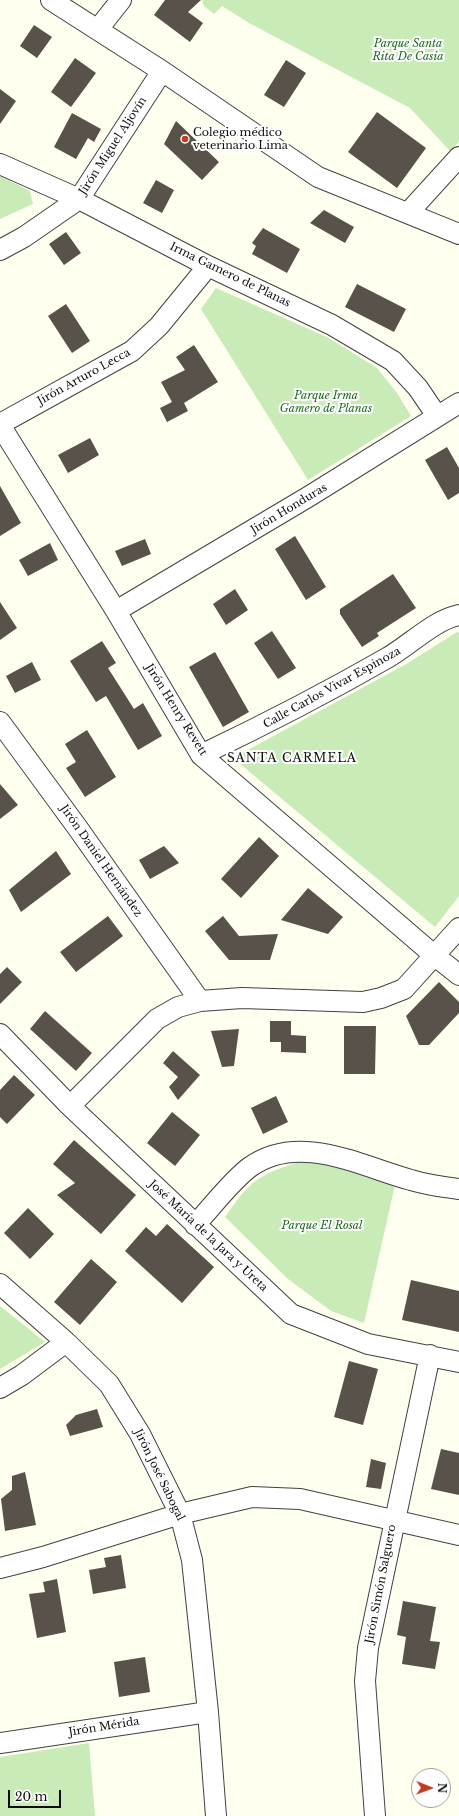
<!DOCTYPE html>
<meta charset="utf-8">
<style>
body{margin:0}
#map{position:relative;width:459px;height:1816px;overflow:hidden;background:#fffff0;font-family:"Libre Baskerville",serif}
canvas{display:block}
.north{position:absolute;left:411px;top:1768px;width:40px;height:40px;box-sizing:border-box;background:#fff;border:1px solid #9f9f9f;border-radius:50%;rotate:91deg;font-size:11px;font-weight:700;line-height:16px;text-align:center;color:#0e0e0e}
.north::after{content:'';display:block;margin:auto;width:14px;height:18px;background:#c53b20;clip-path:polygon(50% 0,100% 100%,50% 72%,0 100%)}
.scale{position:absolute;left:8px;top:1790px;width:53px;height:18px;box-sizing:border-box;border:2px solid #0e0e0e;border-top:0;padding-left:5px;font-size:12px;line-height:14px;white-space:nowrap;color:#0e0e0e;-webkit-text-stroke:3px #fff;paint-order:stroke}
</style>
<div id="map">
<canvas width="459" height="1816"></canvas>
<div class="north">N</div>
<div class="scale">20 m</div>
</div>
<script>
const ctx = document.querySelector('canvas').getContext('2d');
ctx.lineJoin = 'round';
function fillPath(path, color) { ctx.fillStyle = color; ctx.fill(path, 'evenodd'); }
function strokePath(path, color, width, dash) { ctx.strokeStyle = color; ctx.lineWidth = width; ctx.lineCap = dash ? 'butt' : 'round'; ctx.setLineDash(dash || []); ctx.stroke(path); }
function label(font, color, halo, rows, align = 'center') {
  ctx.font = font + ' "Libre Baskerville",serif'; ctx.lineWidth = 4; ctx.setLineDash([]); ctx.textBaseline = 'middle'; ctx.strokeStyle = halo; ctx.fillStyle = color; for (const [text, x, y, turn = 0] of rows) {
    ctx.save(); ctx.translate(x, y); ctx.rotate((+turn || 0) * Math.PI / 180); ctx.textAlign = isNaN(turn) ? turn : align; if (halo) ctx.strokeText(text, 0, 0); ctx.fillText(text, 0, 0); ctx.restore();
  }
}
fillPath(new Path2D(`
 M202 0H459V142L450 151 410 108 249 23 222 6 214 14 204 6Z
 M0 176 30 191 33 204 0 219Z
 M216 288 327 337 377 368 397 393 411 416 308 480 201 309Z
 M457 632 459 633V896L435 927 233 758 408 663Z
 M300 1162 327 1163 395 1185 364 1323 331 1311 288 1279 225 1217C235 1203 245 1187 260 1178 272 1170 287 1166 300 1162Z
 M0 1306 45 1342 0 1369Z
 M89 1743 95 1816H0V1757Z`), '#c8ebb8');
fillPath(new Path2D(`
 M165 0H201L188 12 203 23 190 42 154 15Z
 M34 25 52 37 37 58 20 46Z
 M75 58 96 73 71 107 51 92Z
 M286 60 306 73 284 107 264 95Z
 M0 89 16 101 0 124Z
 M377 112 426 148 397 188 348 152Z
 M72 113 101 129 94 142 88 138 76 159 54 147Z
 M176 121 219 162 202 180 164 144Z
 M156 180 174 190 162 213 143 203Z
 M324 210 354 227 345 243 310 223Z
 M263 228 300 249 287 273 252 254 256 246 252 243Z
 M66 232 81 253 64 265 49 244Z
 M357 284 406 309 394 332 345 307Z
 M66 304 90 341 72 353 48 316Z
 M194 345 218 382 184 403 188 411 167 422 160 408 172 402 161 382 185 370 176 357Z
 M90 438 99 455 68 473 58 455Z
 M447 447 459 468V493L448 500 425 460Z
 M0 486 21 523 0 536Z
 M295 536 326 587 306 600 275 549Z
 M145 539 151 554 122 566 115 551Z
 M50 543 58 560 28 576 19 560Z
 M393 574 416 608 377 633 379 636 362 647 340 614V609Z
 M235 589 248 610 226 625 213 604Z
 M0 602 17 628 0 640Z
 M272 631 296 668 278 679 254 643Z
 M102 641 116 663 108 668 134 709 143 703 162 736 138 750 106 696 96 702 70 661Z
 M215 652 249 712 223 727 189 667Z
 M32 662 41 680 15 693 6 676Z
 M87 730 116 777 85 797 66 768 76 762 65 744Z
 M0 784 18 805 0 819Z
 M259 837 279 856 241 898 221 879Z
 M164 846 179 863 150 879 139 860Z
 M56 851 71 874 21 912 9 890Z
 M308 888 343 917 328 934 281 920Z
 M108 916 123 936 76 972 60 952Z
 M223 916 239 936 278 934 270 960H229L205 931Z
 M7 967 22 982 0 1004V974Z
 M439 982 459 1002V1013L429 1045H419L406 1016Z
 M45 1011 92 1053 76 1071 30 1029Z
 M270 1021H291V1035L306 1036V1053L281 1052V1042H270Z
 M344 1026H376L375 1074H344Z
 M239 1029 234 1066 222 1067 211 1031Z
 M173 1051 200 1075 178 1100 169 1087 178 1077 163 1063Z
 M14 1075 35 1095 7 1124 0 1117V1090Z
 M276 1096 288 1122 263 1134 251 1108Z
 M172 1112 200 1135 175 1166 147 1143Z
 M74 1140 136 1195 101 1234 57 1195 75 1183 53 1164Z
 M28 1208 54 1234 30 1259 4 1233Z
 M167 1224 214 1267 182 1303 125 1251 146 1227 156 1236Z
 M91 1259 117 1282 80 1325 54 1302Z
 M411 1280 459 1291V1332L402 1320Z
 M349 1361 378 1369 363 1425 334 1417Z
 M97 1409 103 1427 70 1436 66 1425 76 1415Z
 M441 1449 459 1453V1495L431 1489Z
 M371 1459 386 1463 381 1489 366 1487Z
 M25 1472 36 1525 5 1531 1 1499 12 1490V1476Z
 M121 1555 126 1588 93 1594 89 1570 106 1567 104 1558Z
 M57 1579 66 1632 37 1638 29 1594 45 1592 43 1582Z
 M403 1601 436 1607 430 1641 440 1642 435 1669 402 1664 406 1637 397 1635Z
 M145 1657 150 1692 119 1697 114 1662Z`), '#58524a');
const minor = new Path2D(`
 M51 0 162 71 318 177 459 234
 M98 29 121 0
 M0 164 79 199 208 266 332 325 393 361 418 388 437 416
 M408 213 459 157
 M0 250 24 237 79 199 162 71
 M0 424 132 351 159 326 208 266
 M0 425 116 611 201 755 435 956 459 975
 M116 611 308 497 459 403
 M0 722 77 827 200 1001
 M201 755C264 725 326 693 387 658 410 645 434 620 459 615
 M0 1034 70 1106 291 1314 368 1344 459 1362
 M70 1106 157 1019 178 1007 200 1001 242 998 363 1002 381 998 404 989 459 928
 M195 1225C211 1208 232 1180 250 1167 299 1132 360 1166 411 1180 427 1185 443 1187 459 1189
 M0 1284 66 1342 109 1384 140 1434 180 1514 192 1560 208 1712 216 1816
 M0 1388 22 1375 66 1342
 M0 1568 43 1557 180 1514 252 1497 300 1499 459 1535
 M0 1743 208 1712
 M375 1816 365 1681 368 1648 430 1355`);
strokePath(minor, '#414141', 22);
strokePath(minor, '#fff', 20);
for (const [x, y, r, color] of [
 [185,139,4,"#c53b20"]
]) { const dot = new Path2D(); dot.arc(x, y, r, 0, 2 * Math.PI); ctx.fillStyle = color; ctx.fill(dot); strokePath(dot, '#fff', 1.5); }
label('italic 11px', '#1c691c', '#fff', [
 ["Parque Santa",408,44],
 ["Rita De Casia",408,57],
 ["Parque Irma",326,396],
 ["Gamero de Planas",326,409],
 ["Parque El Rosal",322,1226]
]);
label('11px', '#0e0e0e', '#fff', [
 ["Colegio médico",193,133],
 ["veterinario Lima",193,146]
], 'left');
label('11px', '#0e0e0e', '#fff', [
 ["Jirón Miguel Aljovín",113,146,-57],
 ["Irma Gamero de Planas",230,275,26],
 ["Jirón Arturo Lecca",84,377,-29],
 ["Jirón Honduras",289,509,-31],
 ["Calle Carlos Vivar Espinoza",332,688,-29],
 ["Jirón Henry Revett",176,710,58],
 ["Jirón Daniel Hernández",101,861,55],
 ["José María de la Jara y Ureta",208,1236,43],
 ["Jirón José Sabogal",159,1475,64],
 ["Jirón Simón Salguero",381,1584,-79],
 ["Jirón Mérida",104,1727,-9]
]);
ctx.letterSpacing = '1px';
label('12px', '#0e0e0e', '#fff', [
 ["SANTA CARMELA",292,759]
]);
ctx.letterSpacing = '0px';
</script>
